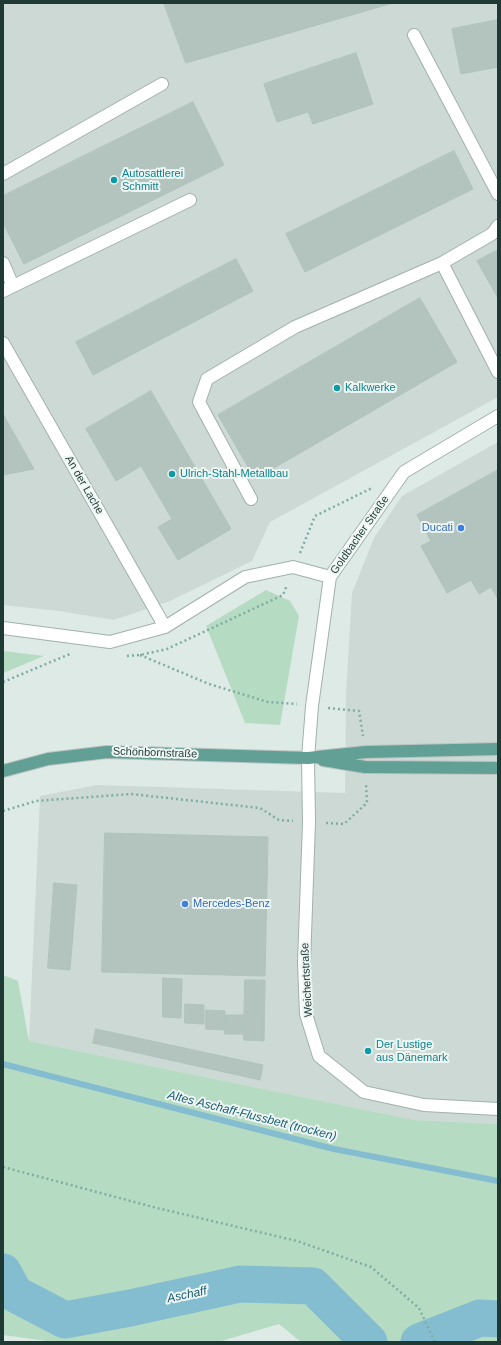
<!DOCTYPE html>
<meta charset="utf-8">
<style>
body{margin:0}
#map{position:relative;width:501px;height:1345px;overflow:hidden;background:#deeae5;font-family:Helvetica,sans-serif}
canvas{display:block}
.frame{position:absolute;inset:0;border:4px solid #1f3934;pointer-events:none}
</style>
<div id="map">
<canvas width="501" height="1345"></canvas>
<div class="frame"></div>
</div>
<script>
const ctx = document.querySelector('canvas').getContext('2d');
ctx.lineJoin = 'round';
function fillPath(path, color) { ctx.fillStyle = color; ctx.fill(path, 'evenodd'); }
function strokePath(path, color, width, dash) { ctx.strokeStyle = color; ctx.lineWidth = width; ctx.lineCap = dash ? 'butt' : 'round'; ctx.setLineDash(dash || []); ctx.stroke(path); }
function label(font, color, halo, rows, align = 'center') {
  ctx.font = font + ' Helvetica,sans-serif'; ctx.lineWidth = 4; ctx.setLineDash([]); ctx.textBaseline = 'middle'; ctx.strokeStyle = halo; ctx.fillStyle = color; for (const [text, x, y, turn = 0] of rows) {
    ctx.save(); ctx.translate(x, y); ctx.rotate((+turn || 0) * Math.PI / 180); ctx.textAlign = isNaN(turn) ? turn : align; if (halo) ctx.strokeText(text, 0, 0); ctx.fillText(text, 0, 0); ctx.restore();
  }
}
fillPath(new Path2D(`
 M3 3H498V397L270 522 252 561 170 601 114 620 59 611 3 605Z
 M498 442V1124L415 1120 29 1041 40 796 97 785 345 793 346 694 352 593 374 538 402 496Z`), '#ccd9d4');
fillPath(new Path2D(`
 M266 590 290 601 299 616 280 725 245 723 206 626Z
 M3 651 44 656 3 673Z
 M3 975 18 981 29 1041 415 1120 498 1124V1342H301L279 1324 218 1342H54L3 1335Z`), '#b6dbc3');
strokePath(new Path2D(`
 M3 1064 334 1149 498 1181`), '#84bdd0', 6);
strokePath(new Path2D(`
 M3 1272 15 1294 65 1320 130 1308 240 1284 313 1286 369 1342
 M419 1342 480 1318 498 1319`), '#84bdd0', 37);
const building = new Path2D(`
 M164 3H393L186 63Z
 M498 20V67L461 74 452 29Z
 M356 53 373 104 313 124 308 112 277 122 264 84Z
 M193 102 224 165 24 264 3 223V196Z
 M454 151 473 189 305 272 286 234Z
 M498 250V298L477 261Z
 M236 259 253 291 93 375 76 342Z
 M420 298 457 362 255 479 218 415Z
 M151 391 231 529 178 560 158 527 172 519 141 466 116 481 86 429Z
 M3 414 34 469 3 475Z
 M498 470V599L491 587 479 594 471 580 447 593 421 546 431 541 417 515Z
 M105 833 268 837 265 976 102 972Z
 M54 883 77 885 70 970 48 968Z
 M163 978 182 979 181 1018 163 1017Z
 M245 980H265L264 1041 244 1040Z
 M185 1004 204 1005V1024L185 1023Z
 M206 1010 225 1011V1030L206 1029Z
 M225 1015H244V1034H225Z
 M96 1029 263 1065 260 1080 93 1043Z`);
fillPath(building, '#b3c4bf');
strokePath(building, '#b0c3bd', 1);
const minor = new Path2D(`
 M414 35 498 194
 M3 174 162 84
 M498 226 492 234 442 263 498 372
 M3 263 13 286
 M3 291 190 200
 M3 343 165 627
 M498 416 404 472 330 577 312 706 308 758 309 822 304 963 306 1014 319 1056 364 1092 424 1105 498 1109
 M251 499 199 402 207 379 295 327 442 263
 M3 628 110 642 165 627 245 577 293 567 330 577`);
const major = new Path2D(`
 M323 760 365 767 498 768
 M3 771 48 759 107 752 308 758 366 752 498 749`);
strokePath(minor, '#a1b1ac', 14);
strokePath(major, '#bcc4c2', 14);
strokePath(new Path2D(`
 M300 553 315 516 372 488
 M140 655 209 684 268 702 297 704
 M127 656 140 655 167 649 283 595 287 585
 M3 682 70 654
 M328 708 359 711 363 736
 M3 811 36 801 131 794 260 808 279 820 293 821
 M326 823 344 824 367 803 366 783
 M3 1167 157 1208 297 1241 371 1267 419 1308 435 1342`), '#7eada3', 2.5, [2, 3]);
strokePath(minor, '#fff', 12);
strokePath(major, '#629f95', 12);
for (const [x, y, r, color] of [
 [114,180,4,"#0f9aa8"],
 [337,388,4,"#0f9aa8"],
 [172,474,4,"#0f9aa8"],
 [461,528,4,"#3f7fe0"],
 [185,904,4,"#3f7fe0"],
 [368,1051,4,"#0f9aa8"]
]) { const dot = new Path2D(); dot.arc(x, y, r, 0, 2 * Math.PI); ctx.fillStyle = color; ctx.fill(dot); strokePath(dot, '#eef6f3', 1.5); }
label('11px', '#0d838f', '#eef6f3', [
 ["Autosattlerei",122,174],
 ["Schmitt",122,187],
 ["Kalkwerke",345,388],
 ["Ulrich-Stahl-Metallbau",180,474],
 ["Der Lustige",376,1045],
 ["aus Dänemark",376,1058]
], 'left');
label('11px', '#1f3934', '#eef6f3', [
 ["An der Lache",84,485,60],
 ["Goldbacher Straße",360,535,-55],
 ["Schönbornstraße",155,753,2],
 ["Weichertstraße",307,980,-93]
]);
label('11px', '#366cbe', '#eef6f3', [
 ["Ducati",453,528],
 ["Mercedes-Benz",193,904,"left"]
], 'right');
label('italic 12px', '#1a5d74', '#eef6f3', [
 ["Altes Aschaff-Flussbett (trocken)",252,1116,14],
 ["Aschaff",187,1295,-12]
]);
</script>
